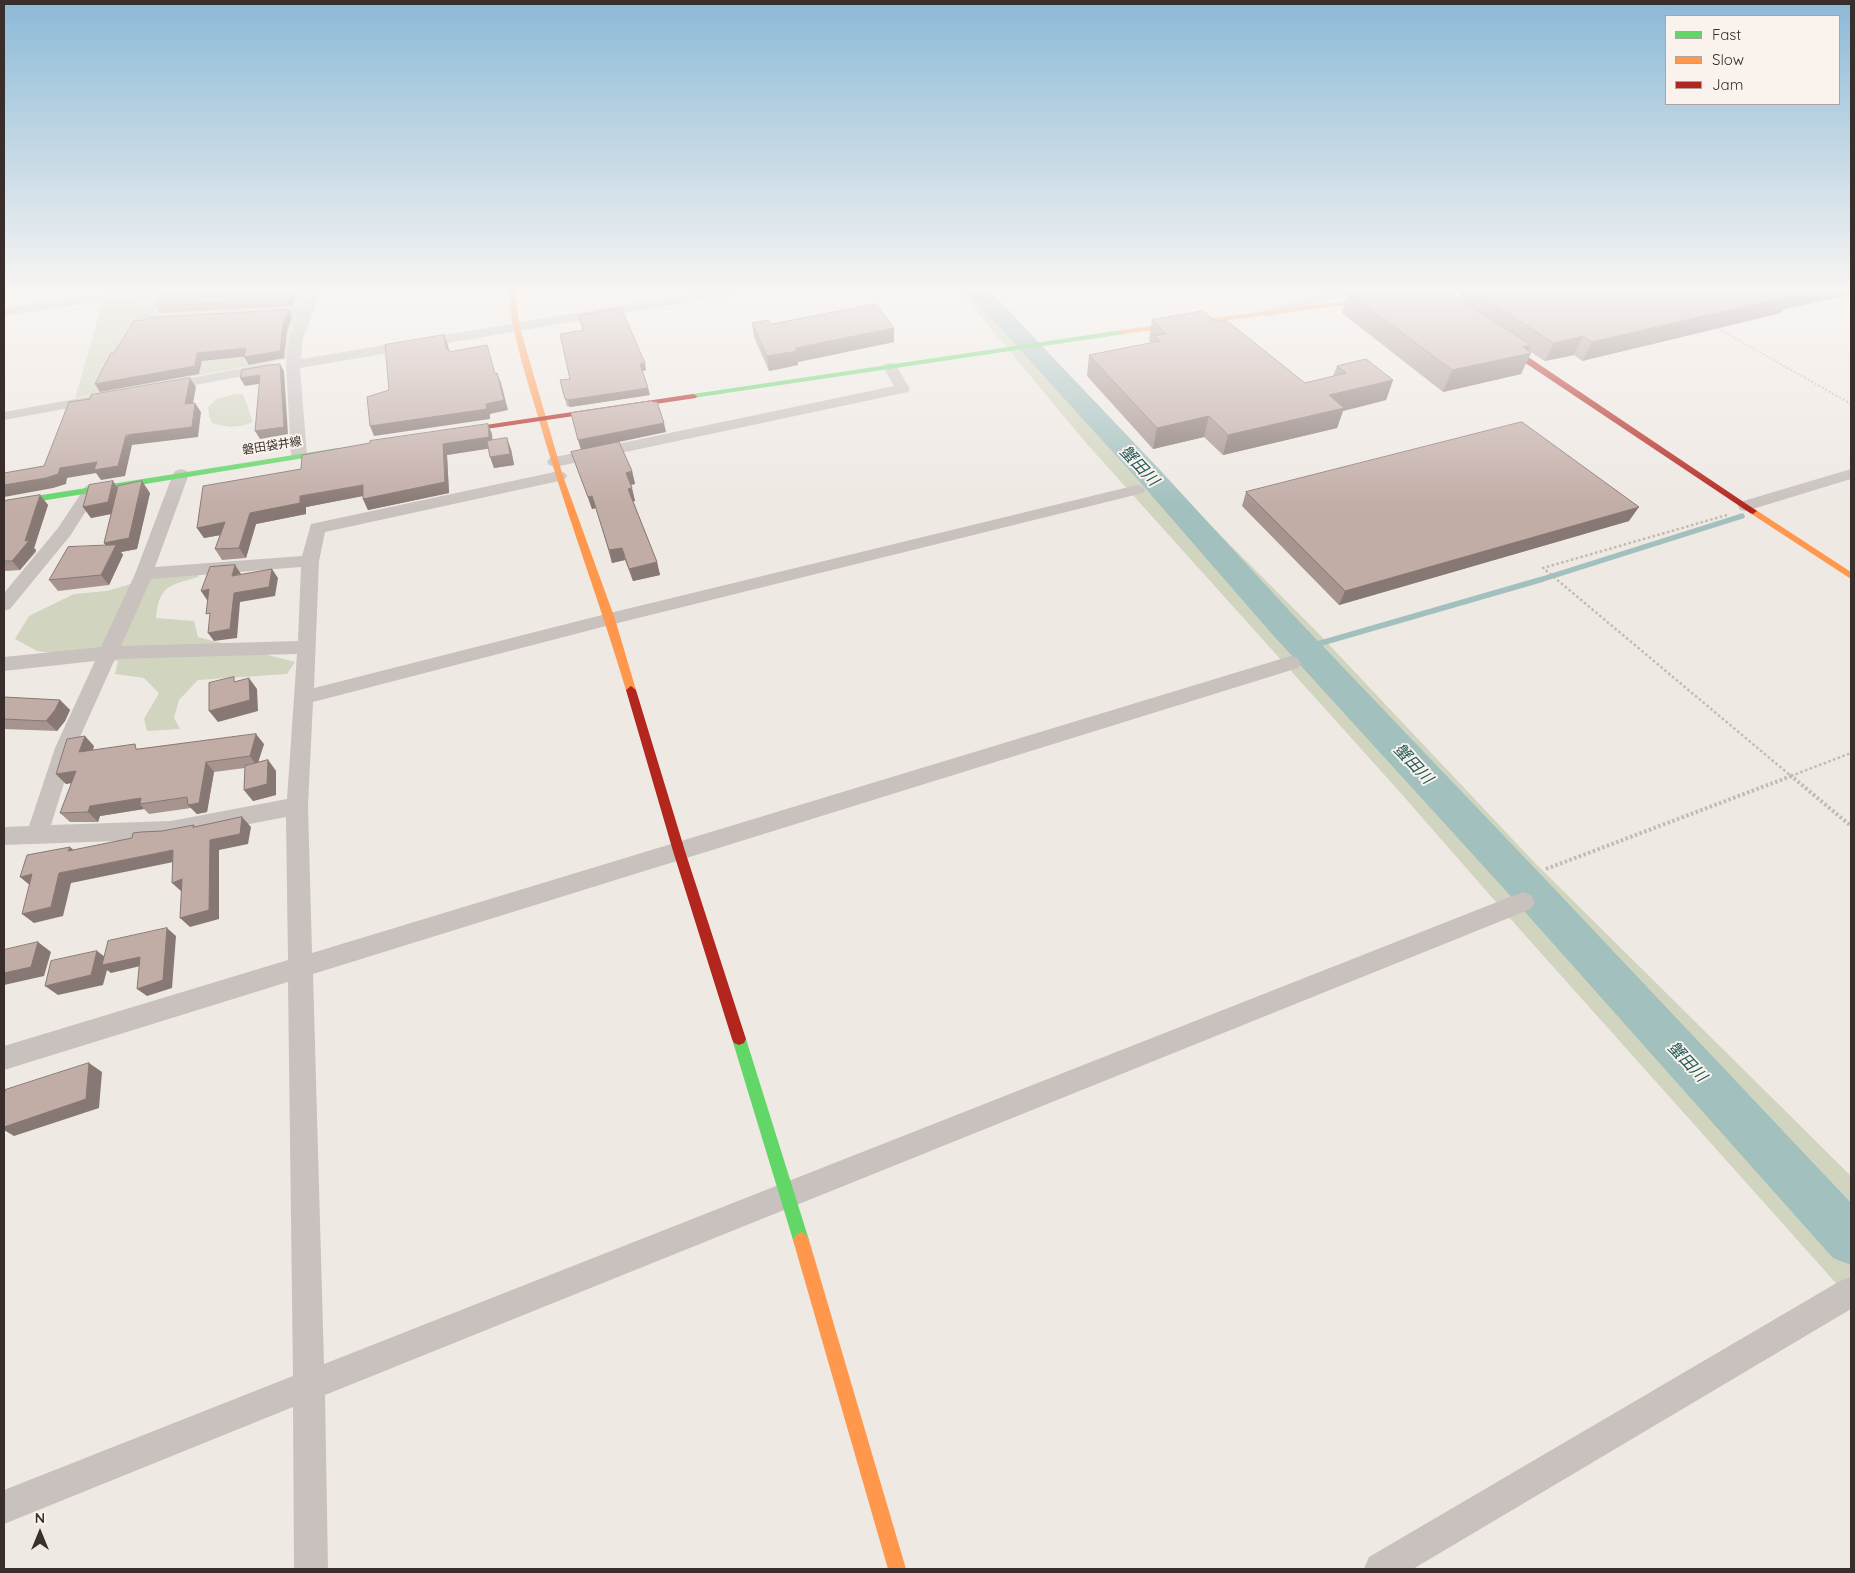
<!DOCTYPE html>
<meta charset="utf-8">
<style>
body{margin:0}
#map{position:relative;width:1855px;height:1573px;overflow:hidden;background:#efe9e4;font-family:Quicksand,sans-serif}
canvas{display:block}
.frame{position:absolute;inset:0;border:5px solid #392e2b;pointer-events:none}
.legend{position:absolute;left:1665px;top:15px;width:175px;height:90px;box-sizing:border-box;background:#faf3ed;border:1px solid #ada49f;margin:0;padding:6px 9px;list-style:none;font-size:15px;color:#392e2b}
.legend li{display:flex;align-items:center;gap:10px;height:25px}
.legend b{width:25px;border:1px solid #ada49f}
.north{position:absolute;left:15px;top:1508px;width:50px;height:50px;-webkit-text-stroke:4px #faf3ed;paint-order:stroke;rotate:0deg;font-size:14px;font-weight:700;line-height:20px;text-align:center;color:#392e2b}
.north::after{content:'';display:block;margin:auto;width:18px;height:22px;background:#392e2b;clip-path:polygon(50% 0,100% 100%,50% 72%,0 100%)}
</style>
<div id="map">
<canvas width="1855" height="1573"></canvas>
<div class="frame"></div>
<ul class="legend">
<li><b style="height:6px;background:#63d668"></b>Fast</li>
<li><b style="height:6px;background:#ff974d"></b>Slow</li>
<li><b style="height:6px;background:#b3261e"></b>Jam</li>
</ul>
<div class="north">N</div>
</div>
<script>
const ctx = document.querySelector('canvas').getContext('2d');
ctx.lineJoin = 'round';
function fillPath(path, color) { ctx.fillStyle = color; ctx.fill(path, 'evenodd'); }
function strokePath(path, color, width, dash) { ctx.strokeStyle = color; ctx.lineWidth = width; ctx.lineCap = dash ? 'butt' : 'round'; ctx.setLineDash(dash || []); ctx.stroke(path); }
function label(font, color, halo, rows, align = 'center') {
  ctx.font = font + ' Quicksand,"Noto Sans JP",sans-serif'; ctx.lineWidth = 4; ctx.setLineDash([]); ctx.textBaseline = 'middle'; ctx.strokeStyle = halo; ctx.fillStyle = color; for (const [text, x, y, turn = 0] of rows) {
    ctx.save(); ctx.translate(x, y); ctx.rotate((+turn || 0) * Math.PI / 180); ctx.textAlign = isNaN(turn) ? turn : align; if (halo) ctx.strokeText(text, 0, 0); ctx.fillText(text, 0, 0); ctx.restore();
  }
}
fillPath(new Path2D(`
 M107 288H313L289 336 288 359 75 398Z
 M957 288H987L1064 378 1319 634 1536 864 1851 1176V1300L1523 933 1398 790 1087 444Z
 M235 394H243L253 422C239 428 228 428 212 423L209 415 208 407 217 399Z
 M200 570 198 577C169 586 159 585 156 618L194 621 198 637 295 662 287 674 198 680 179 700 174 718 180 729 147 731 144 719 159 693 144 678 115 674 118 661 37 651 15 639 29 616 74 594 107 591 175 571Z`), '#d1d4bf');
strokePath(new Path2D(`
 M1304 648 1543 579 1742 516`), '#a1c0be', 5.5);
fillPath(new Path2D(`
 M964 288H987L1159 469 1296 618 1545 879 1851 1203V1265L1833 1258 1517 903 1272 634 1139 481Z`), '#a1c0be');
strokePath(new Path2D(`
 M1714 326 1851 404`), '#c1bab5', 2, [2, 2]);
strokePath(new Path2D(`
 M1727 515 1543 568 1791 776
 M1791 776 1851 753`), '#c1bab5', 2.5, [2.5, 2.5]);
strokePath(new Path2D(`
 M1790 775 1851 826
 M1546 869 1794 775`), '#c1bab5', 4, [2.5, 2.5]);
fillPath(new Path2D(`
 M161 288 167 292 150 316 173 315 180 319 178 322 135 323 133 320 146 303 108 304 96 302 4 316V308L96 294 108 296 152 295 156 289Z
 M311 288H323L303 338 301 359 726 288H754L748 292 300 368 307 455 305 458H293L291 455 286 365 289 338 299 315 261 318 254 314 261 310 302 307Z
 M1344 288H1364L1363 291 1268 317 1261 313 1263 310Z
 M269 363 274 364 276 367 274 370 164 391 159 390 157 387 159 384 164 383Z
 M890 363 895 364 897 367 910 389 908 392 555 467 549 465 547 462 549 459 555 457 894 386 883 367 885 364Z
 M97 395 102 396 104 399 102 402 4 420V412Z
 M181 469 187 471 189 474 155 567 302 556 311 524 559 471 565 473 567 476 565 479 559 481 325 532 319 561 314 688 610 613 1137 485 1143 487 1145 490 1143 493 610 625 313 702 308 806 312 953 1284 658 1291 656 1298 658 1301 663 1298 668 313 974 324 1364 1515 895 1523 892 1531 895 1535 902 1531 909 325 1395 328 1569H294L293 1407 4 1524V1490L293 1376 288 982 4 1070V1046L288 960 286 817 171 839 4 845V827L29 826 55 748 95 661 4 671V657L101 647 135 574 173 474 175 471ZM301 567 298 641 121 646 151 579ZM297 654 287 799 171 821 51 825 75 748 115 659Z
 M1851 469V479L1746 511 1740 510 1738 506 1740 502Z
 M92 484 98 486 100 489 70 536 10 609 4 611V593L58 528 86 486Z
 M1851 1277V1309L1413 1569H1364L1369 1557 1840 1281Z`), '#c8c1bd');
fillPath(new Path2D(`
 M1451 288H1469L1466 290 1340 306 1337 304 1340 302Z
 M1122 330 1126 332 1125 334 693 398 689 396 693 394Z
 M338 448H341V452L4 507V501Z
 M739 1033 744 1035 746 1039 809 1240 806 1245 801 1248 796 1245 793 1240 732 1039 734 1035Z`), '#63d668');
fillPath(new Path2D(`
 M508 288H514L520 328 563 476 615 619 636 690 635 693 631 694 626 690C598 596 563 505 536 410 524 370 511 330 508 288Z
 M1340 302 1342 303V305L1122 334 1118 332 1122 330Z
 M1753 508 1851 572V579L1750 513V509Z
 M801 1232 806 1235 809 1240 906 1569H888L793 1240 796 1235Z`), '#ff974d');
fillPath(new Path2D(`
 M1494 338H1500L1757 511 1753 514 1750 513 1494 342Z
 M693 394 697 396 696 398 452 434 448 432 452 430Z
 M631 686 636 690 685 851 746 1039 744 1043 739 1045 734 1043 732 1039 673 851 626 690Z`), '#b3261e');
fillPath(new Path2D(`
 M114 288H145L141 293 118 294Z
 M167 288H301L292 306 160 313 156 306Z
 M1463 288H1851V295L1784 309 1781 313 1582 361 1574 355 1545 361 1529 351 1531 353 1521 374 1443 392 1342 313 1349 293 1430 289 1459 298Z
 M578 316 646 370 642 371 650 395 570 407 567 406 565 399 583 330Z
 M1152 320 1216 322 1305 383 1333 376 1337 366 1393 380 1386 400 1343 411 1337 428 1223 455 1204 437 1153 449 1087 376 1089 355 1151 343 1149 340Z
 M752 323 894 328V342L798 362V365L769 371 754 337Z
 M492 434V440L511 449 514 465 494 468 488 448 447 455 449 493 368 510 363 499V496L306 507V514L256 524 246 558 222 560 215 549 220 535 204 538 197 528 301 469Z
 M571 452 632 471 635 484 631 485 635 501H633L657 562 660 575 633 581 625 560 612 563 596 508 592 509Z
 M117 488 150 493 137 549 121 552 123 555 109 585 58 591 49 580 106 546 104 543 111 514 91 518 83 507Z
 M1246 492 1629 521 1339 605 1242 506Z
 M40 495 48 505 34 548 36 550V552L20 570 5 571 4 573V501Z
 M4 697 60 700 70 710 65 721 57 731 4 729Z
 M264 744 258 762 268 760 276 771V795L253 801 244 790 245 768 214 772 207 812 197 814 191 808 149 814 144 809 100 816 98 822H70L60 813 72 783 66 784 56 774 94 746 93 750 139 749Z`), '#a7948f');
fillPath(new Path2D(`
 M138 288H145L141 293Z
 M294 288H301L292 306 288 299Z
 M1810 288H1851V295L1784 309 1781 313 1582 361 1592 342 1789 292Z
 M289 310 292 317 287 331 284 358 249 365 244 357 283 324Z
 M894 328V342L798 362V365L769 371 767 356 795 348Z
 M444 335 448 345 450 359 446 349Z
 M1583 336 1574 355 1545 361 1554 343Z
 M1531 345 1527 354 1531 353 1521 374 1443 392 1452 370 1523 347Z
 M246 348 250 356 202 361 199 374 100 392 95 384 197 353Z
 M645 363 646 370 642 371 640 364Z
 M280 364 284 371 288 434 260 439 255 431Z
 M497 373 501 383 508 410 490 414V419L374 436 370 426 486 404Z
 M260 375 265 383 245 386 240 378Z
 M190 378 196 387 191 414 185 404Z
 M1393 380 1386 400 1343 411 1337 428 1223 455 1228 435 1329 395Z
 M648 388 650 395 570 407 568 400Z
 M195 403 201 412 198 437 132 445 125 476 101 480 96 473 67 478 66 484 53 488 4 497V485L60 468Z
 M1209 416 1204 437 1153 449 1157 428Z
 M664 423 666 432 581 450 578 440Z
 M488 424 492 434 493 448 447 455 449 493 368 510 363 499 443 444Z
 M507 438 511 449 514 465 494 468 490 457Z
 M632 471 635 484 629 485 626 473Z
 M113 481 121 493 116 513 91 518 83 507Z
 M142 481 150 493 137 549 121 552 123 555 109 585 101 575 112 553 104 543Z
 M363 485 368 495 306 507V514L256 524 246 558 239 548 250 513 300 496Z
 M632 488 635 501 631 502 628 489Z
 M40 495 48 505 34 548 36 550 20 570 12 561 25 541Z
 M592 496 596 508 592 509 588 497Z
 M1639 507 1629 521 1339 605 1345 591Z
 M225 522 232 533 204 538 197 528Z
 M622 548 625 560 612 563 609 550Z
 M657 562 660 575 633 581 629 569Z
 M235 565 241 574 232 576Z
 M272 569 278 578 275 596 240 602 237 638 214 641 208 633 234 593Z
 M209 589 215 598 207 600 201 591Z
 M249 678 257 689 258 711 218 722 209 711Z
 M60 700 70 710 65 721 57 731 46 721Z
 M256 734 264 744 257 766 250 756Z
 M85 736 94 746 89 761 79 752Z
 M268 760 276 771V795L253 801 244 790Z
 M206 762 214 772 207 812 197 814 188 805Z
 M76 771 86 780 66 784 56 774Z
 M141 798 140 804 144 809 100 816 98 822 88 812 90 806Z
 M242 817 251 827 248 844 219 850V919L190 927 180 918 210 840Z
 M70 847 81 856 68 851Z
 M173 850 183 860 71 883 63 916 34 923 22 914 59 873Z
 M32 874V887L20 877Z
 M182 879V892L172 883Z
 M167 928 176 936 172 988 147 996 137 989Z
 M38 942 51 952 44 976 4 985V973Z
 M97 951 109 960 140 957 149 964 111 973 107 970 103 985 58 995 45 986Z
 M89 1063 102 1072 99 1108 14 1136 4 1130V1127Z`), '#887874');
const building = new Path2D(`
 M167 288H294L288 299 156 306Z
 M1380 288H1428L1430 289 1443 288 1531 345 1523 347 1531 353 1452 370 1349 293Z
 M1469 288H1810L1789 292 1793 295 1592 342 1583 336 1554 343Z
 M876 304 894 328 795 348 797 351 767 356 752 323 768 320 771 324Z
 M621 308 645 363 640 364 648 388 568 400 565 399 560 380 570 379 560 334 584 330 578 316Z
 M289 310 283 324 280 351 244 357 246 348 197 353 195 366 95 384 111 353H114L134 321 146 320 147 318Z
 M1203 311 1216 322 1226 320 1305 383 1346 373 1337 366 1366 359 1393 380 1329 395 1344 408 1228 435 1209 416 1157 428 1089 355 1160 341 1154 336 1166 334 1152 320Z
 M444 335 446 349H449V352L487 345 495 374 497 373 504 400 486 404 487 409 370 426 367 397 389 390 385 345Z
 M280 364 284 427 255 431 260 375 240 378 242 370Z
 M190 378 185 404 195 403 192 427 126 435 118 466 94 470 97 462 60 468 58 474 46 478 4 485V473L44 466 69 402 90 399 91 395Z
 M652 401 653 402H657L664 423 578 440 571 413Z
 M1522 422 1639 507 1345 591 1246 492Z
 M488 424 489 437 443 444 445 482 363 499V485L300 496V503L250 513 239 548 215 549 225 522 197 528 203 486 301 469 302 455 370 443V441Z
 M507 438 510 454 490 457 487 441Z
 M619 442 632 471 626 473 632 488 628 489 657 562 629 569 622 548 609 550 592 496 588 497 571 452Z
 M113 481 108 502 83 507 89 485Z
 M142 481 129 538 104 543 118 486Z
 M40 495 25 541 28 540V542L12 561H4V501Z
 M116 545 101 575 49 580 68 547Z
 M235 565 232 576 272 569 269 587 234 593 230 629 208 633 210 613 206 614 209 589 201 591 210 567Z
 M234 677V682L249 678 250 700 209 711V683Z
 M4 697 60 700 55 710 46 721 4 719Z
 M256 734 250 756 206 762 199 803 188 805 187 797 140 804 141 798 90 806 88 812 60 813 76 771 56 774 67 739 85 736 79 752 135 744 136 749Z
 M268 760 267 784 244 790 245 766Z
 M242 817 240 834 210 840 209 910 180 918 182 879 172 883 173 850 59 873 51 907 22 914 32 874 20 877 27 855 70 847 68 851 132 838 133 833 141 832 162 831 194 825 193 827Z
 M167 928 163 980 137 989 140 957 102 965 108 941Z
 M38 942 31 967 4 973V950Z
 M97 951 91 975 45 986 51 961Z
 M89 1063 86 1099 4 1127V1099L5 1090Z`);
fillPath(building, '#c2aca6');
strokePath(building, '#887874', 1);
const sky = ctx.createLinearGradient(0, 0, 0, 508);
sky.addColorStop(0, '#8bb9d7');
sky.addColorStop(0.57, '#f8f5f3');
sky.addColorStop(1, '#f8f5f300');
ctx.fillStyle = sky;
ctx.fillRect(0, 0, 1855, 508);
label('12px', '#392e2b', '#faf3ed', [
 ["磐田袋井線",272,446,-9]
]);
label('italic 16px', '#215a59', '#faf3ed', [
 ["蟹田川",1139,466,47],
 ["蟹田川",1413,764,47],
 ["蟹田川",1687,1062,47]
]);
</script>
